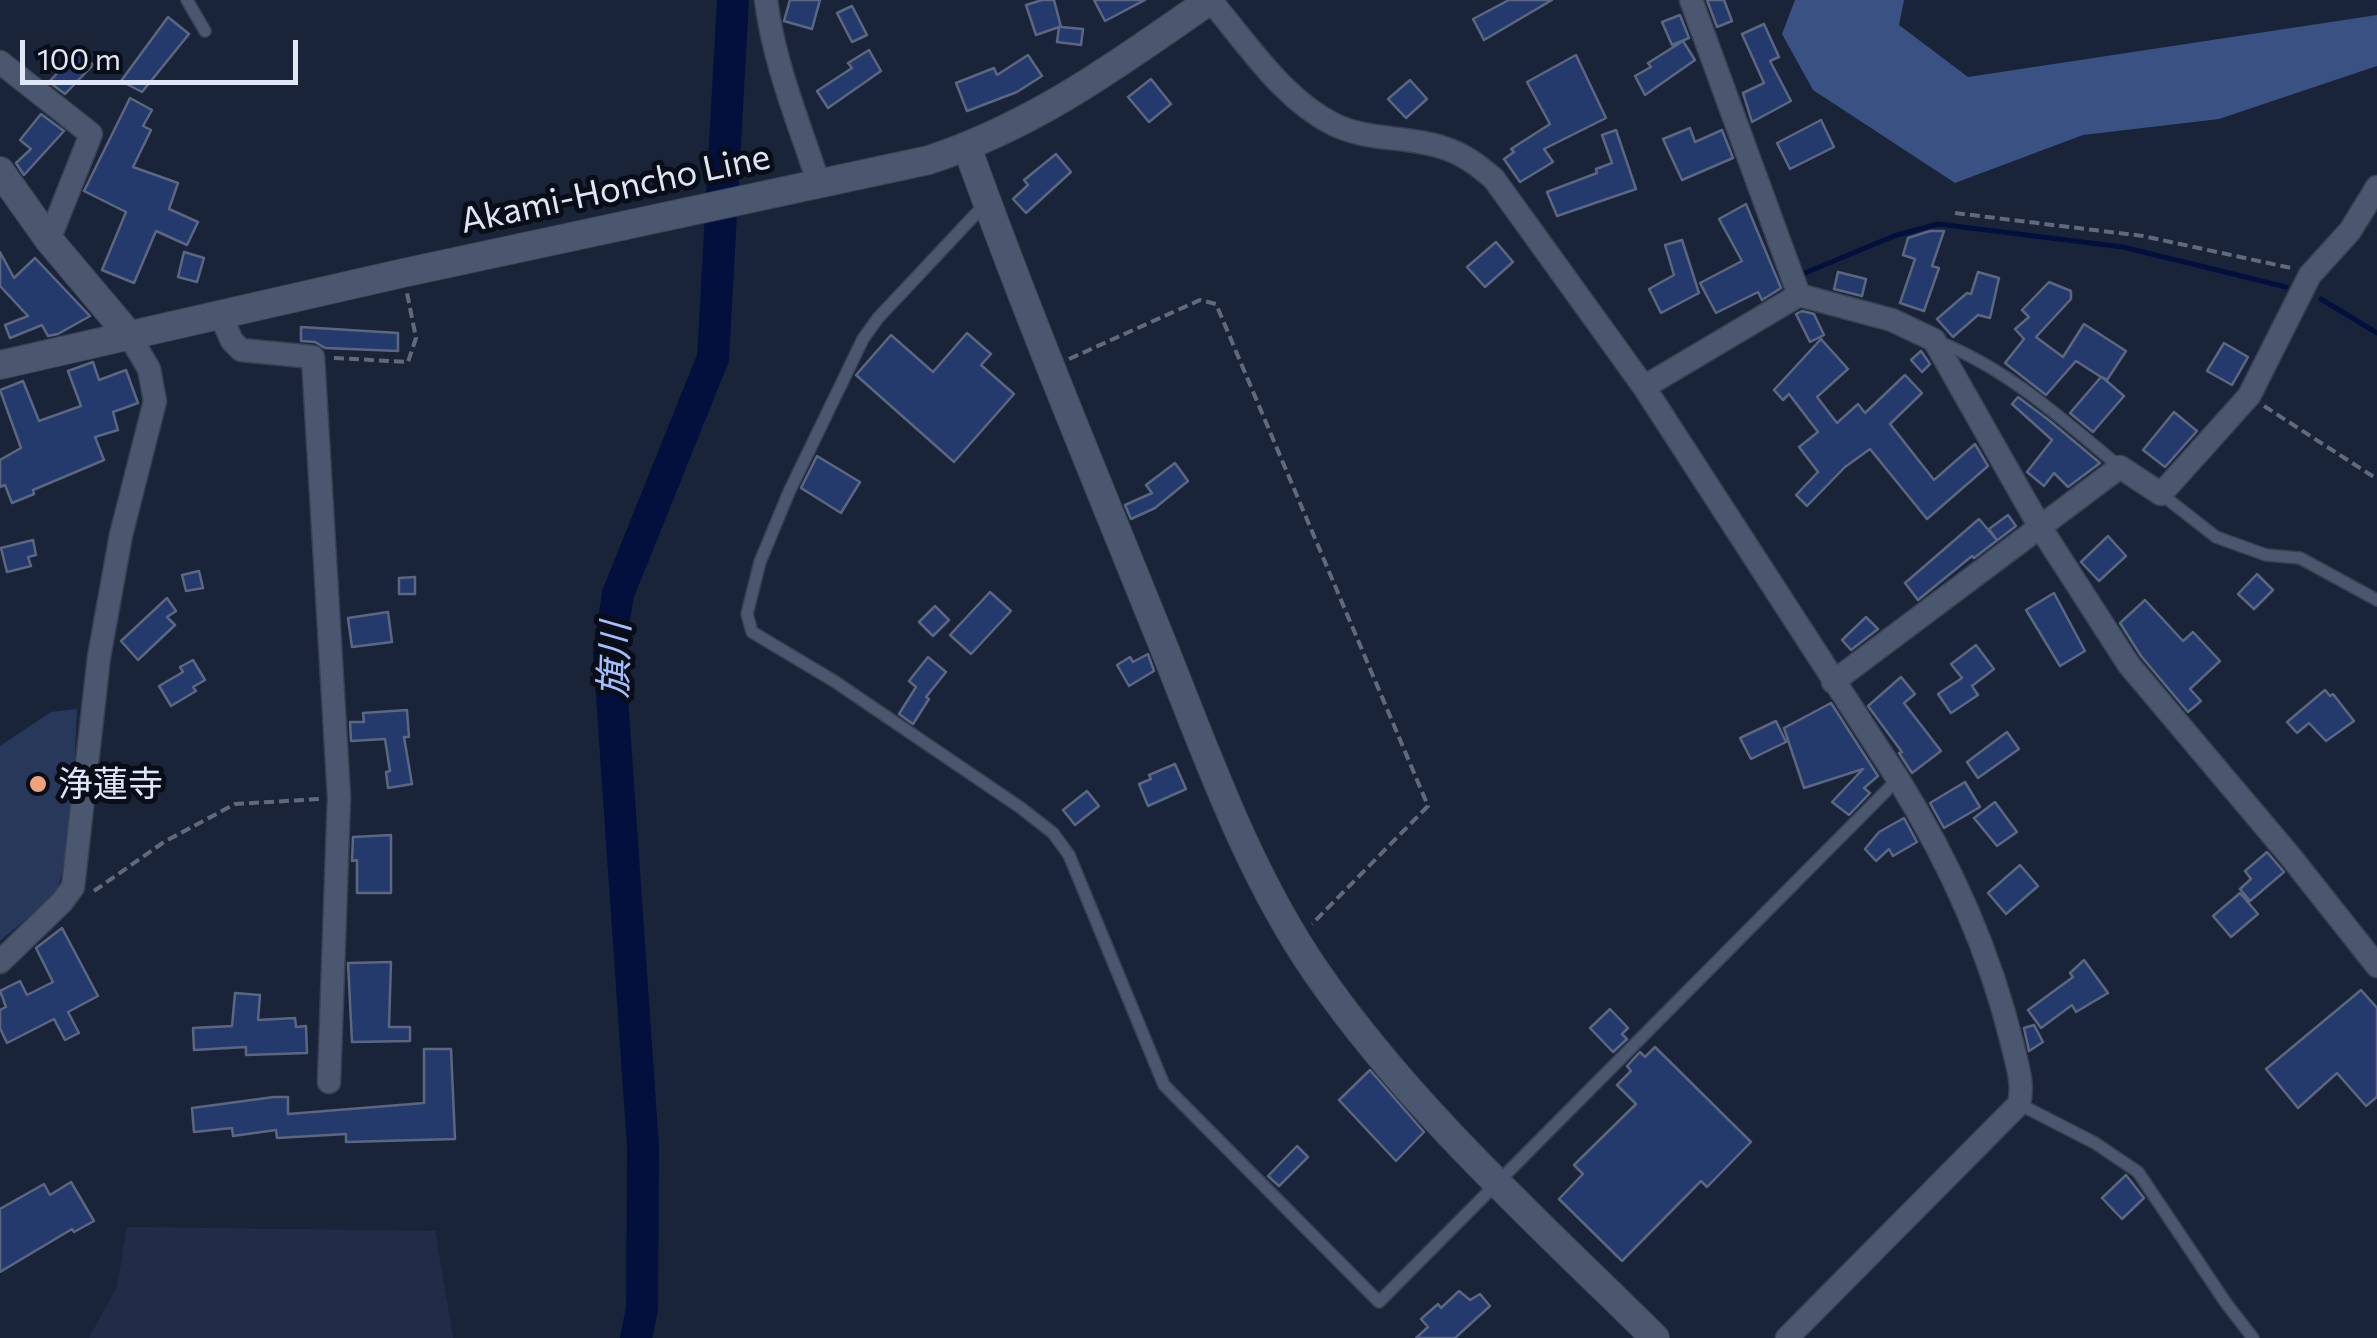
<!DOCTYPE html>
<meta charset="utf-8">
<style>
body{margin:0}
#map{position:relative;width:2377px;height:1338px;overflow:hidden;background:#1a2439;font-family:Commissioner,sans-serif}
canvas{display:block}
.scale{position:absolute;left:20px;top:40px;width:278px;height:45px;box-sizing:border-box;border:5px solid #dfe6f5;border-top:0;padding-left:12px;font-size:30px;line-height:35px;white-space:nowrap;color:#dfe6f5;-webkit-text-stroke:8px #090d17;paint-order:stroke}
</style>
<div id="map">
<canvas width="2377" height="1338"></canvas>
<div class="scale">100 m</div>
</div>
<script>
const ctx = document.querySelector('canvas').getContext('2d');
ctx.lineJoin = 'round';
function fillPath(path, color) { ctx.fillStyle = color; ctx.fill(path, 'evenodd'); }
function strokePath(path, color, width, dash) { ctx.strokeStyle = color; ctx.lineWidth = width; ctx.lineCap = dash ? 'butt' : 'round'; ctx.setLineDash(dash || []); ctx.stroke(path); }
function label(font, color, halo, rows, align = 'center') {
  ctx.font = font + ' Commissioner,"Noto Sans JP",sans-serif'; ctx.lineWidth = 10; ctx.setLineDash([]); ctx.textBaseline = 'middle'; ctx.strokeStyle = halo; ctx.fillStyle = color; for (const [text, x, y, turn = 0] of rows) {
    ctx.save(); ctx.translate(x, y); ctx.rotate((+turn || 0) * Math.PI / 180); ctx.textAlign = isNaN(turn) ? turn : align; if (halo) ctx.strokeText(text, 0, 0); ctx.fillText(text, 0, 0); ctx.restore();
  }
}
fillPath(new Path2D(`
 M127 1227 435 1231 453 1338H89L117 1287Z`), '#212d48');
fillPath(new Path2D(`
 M77 709 71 836 57 893 0 941V746L51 712Z`), '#28385b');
fillPath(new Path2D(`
 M1795 0H1904L1899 25 1968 77 2377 15V66L2219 119 2083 135 1955 183 1813 90 1782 34Z`), '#3a5184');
strokePath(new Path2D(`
 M1805 273 1894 236 1938 224 2123 247 2286 287
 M2321 299 2377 333`), '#03103d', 5);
strokePath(new Path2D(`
 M636 1338 642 1309 643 1147 609 653 618 594 713 358 733 0`), '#03103d', 32);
const building = new Path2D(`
 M790 0H820L812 29 784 21Z
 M1042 0H1054L1061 27 1083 29 1081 45 1057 42 1059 27 1036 35 1026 5Z
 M1094 0H1145L1105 21Z
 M1509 0H1552L1484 40 1473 19Z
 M1707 0H1724L1732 21 1717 27Z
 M852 6 867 35 852 42 837 13Z
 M1680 15 1689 38 1672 45 1662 22Z
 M168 17 189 34 142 92 121 81Z
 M1764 24 1779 57 1770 61 1791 101 1752 122 1743 93 1764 83 1742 34Z
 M1683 41 1695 60 1645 95 1635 76 1651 67 1648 63Z
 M869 50 881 71 828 108 817 91 852 68 848 63Z
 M78 51 93 65 65 94 49 82Z
 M1028 55 1042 76 1017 92 967 111 956 83 994 68 997 75Z
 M1576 55 1606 118 1544 149 1553 162 1520 182 1504 159 1514 152 1511 149 1550 124 1527 82Z
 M1151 79 1171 104 1149 122 1128 97Z
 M1410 80 1427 99 1406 118 1388 99Z
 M130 98 152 110 143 126 151 130 133 167 178 183 169 209 198 222 187 245 156 231 134 283 102 270 126 212 84 191Z
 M41 114 64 131 24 175 16 163 31 149 20 140Z
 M1821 120 1834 147 1790 169 1777 143Z
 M1690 128 1695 142 1722 130 1733 158 1682 180 1663 139Z
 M1616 130 1636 189 1557 216 1547 192 1597 173 1596 169 1612 163 1602 135Z
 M1056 154 1071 172 1026 213 1013 199 1028 185 1024 180Z
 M1746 204 1781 288 1762 300 1758 292 1716 313 1700 283 1742 261 1719 219Z
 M1930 231H1944L1932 266 1939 268 1924 311 1900 303 1915 259 1903 255 1908 238Z
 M1682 240 1699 293 1661 313 1649 289 1674 275 1665 245Z
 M1496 242 1513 262 1485 287 1467 267Z
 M0 252 14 278 35 258 90 316 58 334 48 336 42 325 10 338 5 325 28 316 0 286Z
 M184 252 204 258 197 282 178 277Z
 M1838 272 1866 279 1862 296 1834 289Z
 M1978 272 1999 278 1990 318 1978 315 1953 337 1937 319 1967 293 1971 294Z
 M2049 282 2071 291V299L2036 337 2063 357 2084 324 2126 351 2107 380 2102 377 2124 396 2093 432 2070 413 2101 377 2076 361 2046 395 2005 363 2024 339 2015 329 2029 317 2022 310Z
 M1802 311 1814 314 1824 335 1810 342 1796 314Z
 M301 327 398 333V351L325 348 315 342 301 341Z
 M967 333 991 354 981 365 1014 394 954 462 856 375 891 335 933 372Z
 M1821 339 1848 369 1817 397 1837 423 1858 404 1865 413 1905 375 1922 393 1890 424 1934 480 1975 444 1988 466 1927 519 1870 449 1845 467 1807 506 1796 495 1818 472 1799 447 1818 432 1789 394 1783 400 1774 390Z
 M2224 343 2248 357 2232 385 2207 371Z
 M1921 351 1930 364 1922 372 1911 360Z
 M93 362 99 380 126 370 138 403 113 412 118 430 95 437 104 460 33 490 34 494 12 503 5 485 0 487V460L21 448 0 390 23 381 39 421 81 406 68 371Z
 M2018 397 2050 421 2100 463 2068 487 2054 473 2044 486 2027 472 2052 440 2012 404Z
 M2174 412 2197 431 2165 467 2143 450Z
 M817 456 860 482 841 513 801 488Z
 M1175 463 1188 481 1155 508 1131 519 1125 505 1152 493 1146 485Z
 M2008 515 2016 526 1974 558 1972 556 1918 600 1905 583 1979 519 1996 539 1989 529Z
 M2108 536 2126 556 2099 581 2081 562Z
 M33 540 36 555 28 557 31 566 7 572 1 548Z
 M199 571 203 588 186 591 182 575Z
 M2257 574 2273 590 2254 609 2238 594Z
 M415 577V594H399V578Z
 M990 592 1011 611 971 654 950 635Z
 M2054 593 2085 651 2060 666 2026 610Z
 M167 598 176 611 167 617 175 625 138 660 121 641Z
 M2145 600 2183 641 2193 632 2220 661 2190 689 2201 701 2188 712 2141 656 2120 623Z
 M935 606 949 620 933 636 919 622Z
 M388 612 392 642 352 647 348 618Z
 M1866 617 1878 629 1851 650 1842 640Z
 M1976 645 1994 669 1972 686 1978 695 1951 713 1938 694 1962 678 1951 664Z
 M1148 654 1154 671 1129 686 1117 665 1130 657 1133 662Z
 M928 657 946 672 926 697 929 699 913 724 899 714 916 687 909 681Z
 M193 660 205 680 193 687 196 691 171 706 159 686 183 672 180 667Z
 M1901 677 1915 694 1904 703 1941 751 1912 773 1899 753 1902 752 1868 706Z
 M2325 690 2330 696 2333 694 2354 721 2326 741 2309 723 2297 733 2287 722Z
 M1831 703 1878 776 1864 788 1870 793 1849 815 1832 802 1863 769 1804 788 1784 728Z
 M407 710 409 737H404L412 784 388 788 386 772 390 771 385 739 351 741 350 722H364L363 713Z
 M1776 721 1786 742 1751 759 1740 738Z
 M2007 732 2019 749 1978 778 1967 762Z
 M1175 764 1186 789 1148 806 1139 784 1151 779 1149 775Z
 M1965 782 1980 807 1944 828 1930 803Z
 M1087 791 1099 806 1075 825 1063 810Z
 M1995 802 2017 832 1997 846 1974 818Z
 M1904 818 1917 842 1893 856 1889 849 1876 861 1865 849 1879 832Z
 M391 835V893H357V860L352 861 353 837Z
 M2267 852 2284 872 2250 901 2240 889 2251 879 2245 871Z
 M2020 865 2038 886 2006 914 1988 893Z
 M2240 893 2258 914 2231 937 2213 916Z
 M62 928 98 996 68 1012 79 1033 65 1040 54 1019 7 1043 0 1028V1010L6 1007 0 991 20 981 27 995 53 982 36 948Z
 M2084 960 2108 993 2076 1012 2072 1005 2041 1028 2028 1010 2073 977 2070 973Z
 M391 962 389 1027H410V1041L352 1042 348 963Z
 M2361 990 2377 1008V1097L2366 1106 2337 1073 2298 1108 2266 1069Z
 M235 993 260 995 258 1020 295 1018 296 1027 306 1026 307 1053 246 1055V1047L194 1050 193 1028 232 1026Z
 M1610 1009 1628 1028 1622 1034 1627 1039 1613 1052 1590 1028Z
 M2034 1025 2043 1042 2029 1051 2024 1028Z
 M1655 1047 1751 1142 1707 1187 1701 1181 1622 1261 1559 1199 1583 1174 1574 1165 1636 1104 1617 1085 1631 1071 1627 1066 1640 1052 1645 1057Z
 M424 1049H451L455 1139 346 1142V1134L277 1138 276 1130 233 1136 232 1128 194 1132 192 1108 274 1097H288V1114L424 1103Z
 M1370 1070 1424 1132 1396 1161 1339 1100Z
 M1297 1146 1308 1157 1279 1186 1268 1176Z
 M2126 1175 2144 1198 2122 1219 2102 1198Z
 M71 1182 94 1221 74 1232 72 1229 0 1272V1209L44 1184 50 1195Z
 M1459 1291 1470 1300 1480 1294 1490 1306 1455 1338H1416L1428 1327 1421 1319 1438 1304 1441 1308Z`);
fillPath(building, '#253a6c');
strokePath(building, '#5b6781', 2.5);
const service = new Path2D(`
 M187 0 205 31
 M987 202 878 318 863 339 789 492 760 562 747 614 752 632 834 681 1021 808 1053 833 1069 855 1164 1085 1379 1302 1898 779
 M1939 342C2008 369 2063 420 2120 467
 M2161 494 2216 537 2266 555 2300 558 2377 600
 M2019 1104 2095 1143 2138 1172 2226 1303 2253 1338`);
const minor = new Path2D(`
 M766 0C774 64 799 123 819 184
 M1210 0C1247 43 1283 100 1335 125 1369 141 1407 136 1441 147 1462 153 1478 165 1494 179L1644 387 1898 779C1949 861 1989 949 2012 1043 2017 1065 2024 1083 2019 1104L1787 1338
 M1691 0 1799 295 1892 320 1934 340 2040 527 2129 665 2290 856 2377 966
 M0 62 91 134 49 240
 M220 314 232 341 241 350 313 357 339 797 329 1082
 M1644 387 1799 295
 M1833 682 2120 467 2161 494 2249 396 2310 275 2350 231 2377 187
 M0 962 62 902 73 887 99 657 121 535 155 401 149 369 129 335`);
const tertiary = new Path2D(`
 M967 147C1024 306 1089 462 1152 618 1201 737 1243 866 1317 973 1411 1109 1538 1222 1655 1338
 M0 171 49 240 129 335`);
const secondary = new Path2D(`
 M0 365 403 273 929 160C1037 124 1118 64 1210 0`);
strokePath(service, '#394053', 14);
strokePath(minor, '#394053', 25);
strokePath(tertiary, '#394053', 30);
strokePath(secondary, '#394053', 30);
strokePath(new Path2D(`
 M1955 213 2143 236 2291 268
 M334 358 408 362 416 338 407 293
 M1069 359 1200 300 1216 304 1428 806 1312 924
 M2264 406 2377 479
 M94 891 164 842 235 804 319 799`), '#616a7c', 4, [10, 5]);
strokePath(service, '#4b576f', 11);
strokePath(minor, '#4b576f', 22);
strokePath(tertiary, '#4b576f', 28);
strokePath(secondary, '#4b576f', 28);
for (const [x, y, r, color] of [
 [38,784,10,"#f1a17b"]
]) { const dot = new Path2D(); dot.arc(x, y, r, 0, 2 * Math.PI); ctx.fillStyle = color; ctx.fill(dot); strokePath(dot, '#090d17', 4); }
label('35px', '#dfe6f5', '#090d17', [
 ["Akami-Honcho Line",615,189,-12]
]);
label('35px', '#dfe6f5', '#090d17', [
 ["浄蓮寺",58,784]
], 'left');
label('italic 38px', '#a1befe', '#090d17', [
 ["旗川",615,660,-88]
]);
</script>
